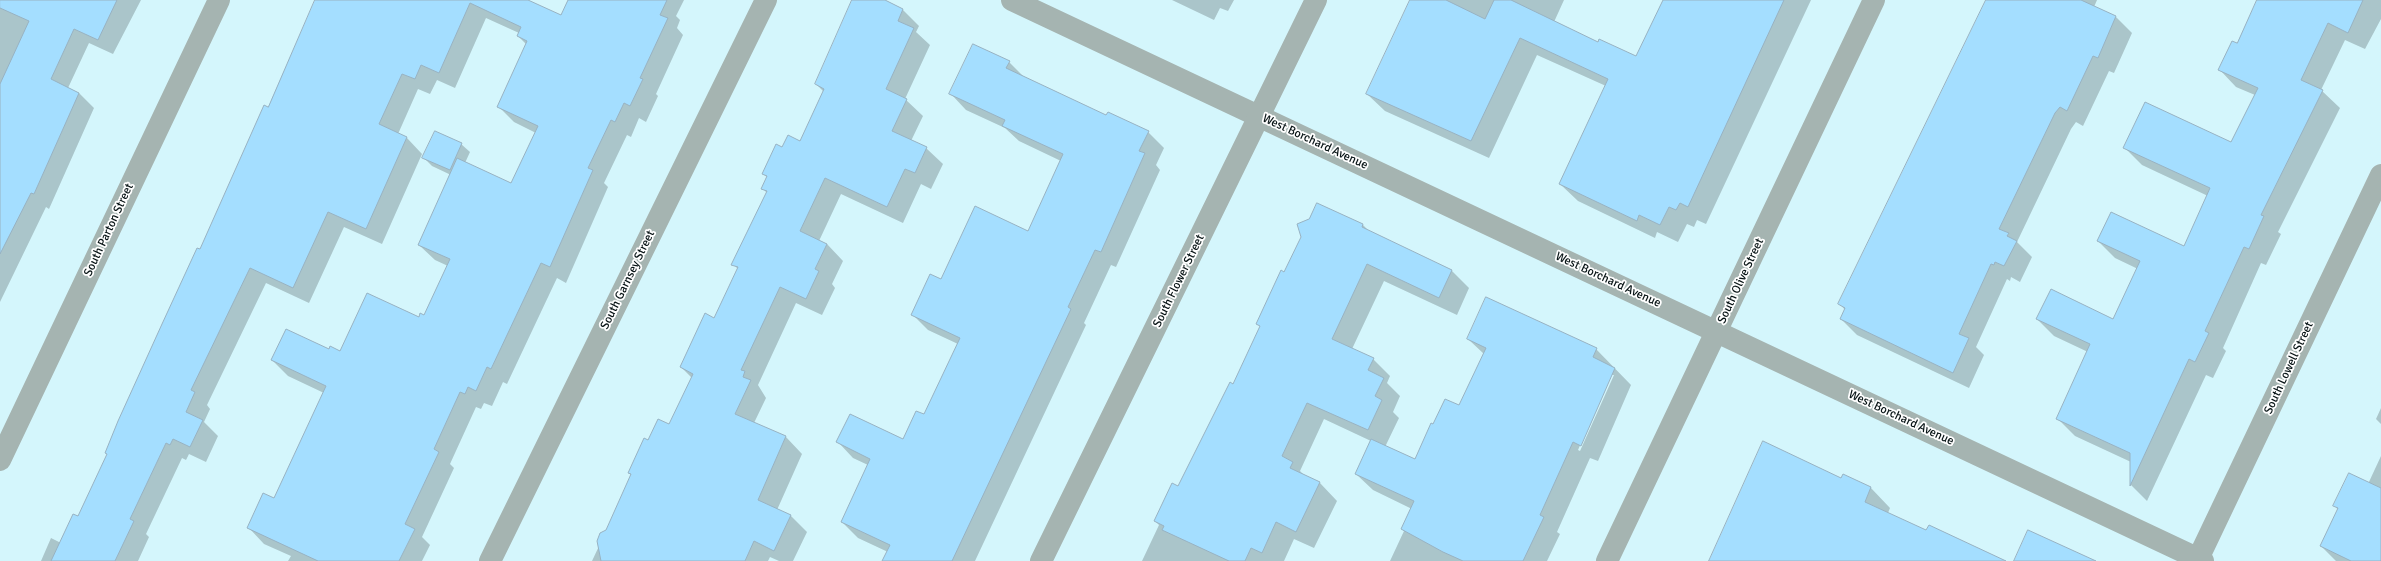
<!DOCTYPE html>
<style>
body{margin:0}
canvas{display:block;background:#d4f6fc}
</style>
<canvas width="2381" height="561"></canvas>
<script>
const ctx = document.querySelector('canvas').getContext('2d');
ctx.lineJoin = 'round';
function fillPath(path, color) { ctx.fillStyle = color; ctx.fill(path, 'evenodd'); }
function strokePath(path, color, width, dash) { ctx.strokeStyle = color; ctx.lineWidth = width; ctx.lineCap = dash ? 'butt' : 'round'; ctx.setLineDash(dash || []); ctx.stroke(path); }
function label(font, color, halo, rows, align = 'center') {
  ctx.font = font + ' Signika,sans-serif'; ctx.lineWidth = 3.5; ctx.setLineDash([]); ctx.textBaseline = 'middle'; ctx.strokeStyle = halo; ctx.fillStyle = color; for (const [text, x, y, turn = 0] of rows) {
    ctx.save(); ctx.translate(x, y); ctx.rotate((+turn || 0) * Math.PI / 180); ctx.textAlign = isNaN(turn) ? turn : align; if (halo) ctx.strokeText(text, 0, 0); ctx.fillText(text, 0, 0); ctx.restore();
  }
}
fillPath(new Path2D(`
 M0 0H141L113 54 89 43 68 88 79 93 94 108 49 209 46 207 0 302Z
 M317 0H527L561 17 569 0H684L676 16 680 20 677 28 683 35 656 94 658 96 646 122 639 118 631 137 627 135 604 183 608 187 566 283 557 278 507 384 503 382 492 406 484 403 481 409 476 407 450 464 454 468 422 537 430 545 422 561H288L291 556 264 544 249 528 275 499 324 393 288 376 272 360 330 350 341 352 425 316 448 266 435 260 419 245 451 175 432 166 424 158 461 144 470 152 465 163 512 185 536 133 514 122 498 106 527 45 518 36 519 33 486 18 455 88 437 80 430 94 418 89 398 134 407 138 422 154 382 244 344 227 309 303 266 283 207 405 210 409 204 422 218 436 206 462 189 454 186 460 182 458 146 534 149 537 138 561H41L51 538 61 543 78 517 108 455 106 453 268 108Z
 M853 0H882L903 10 919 26 916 32 930 45 905 99 923 116 911 141 926 148 943 164 931 189 921 184 903 223 841 194 819 241 827 244 843 261 832 284 835 288 822 315 796 303 758 385 766 398 754 423 786 437 802 454 777 510 791 516 807 532 793 561H779L770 557 768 561H592L632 476 629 473 648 442 670 426 692 378 681 367 715 319 738 269 733 264 767 193 763 189 768 178 763 174 782 148 801 142 824 92 816 84Z
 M1172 0H1234L1228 11 1220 8 1214 20Z
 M1413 0H1564L1554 22 1598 44 1637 58 1664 0H1811L1706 224 1697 220 1694 227 1687 224 1678 242 1657 232 1655 238 1578 201 1560 184 1606 86 1537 55 1489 158 1385 111 1367 94Z
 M1988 0H2097L2094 7 2116 17 2132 33 2114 73 2109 71 2083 126 2076 122 2071 129 2017 242 2032 257 2020 282 2011 277 2010 281 2007 279 1976 347 1984 355 1969 388 1857 335 1841 319 1845 310 1840 304Z
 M2258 0H2381V19L2365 49 2345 40 2321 90 2340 108 2278 232 2281 234 2266 265 2261 263 2223 348 2226 351 2213 378 2206 375 2147 501 2131 485V462L2075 436 2058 419 2088 352 2054 336 2037 319 2114 320 2138 269 2115 258 2098 241 2184 247 2208 196 2142 165 2125 148 2231 143 2255 95 2236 87 2219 69 2237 44Z
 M1009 62 1025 78 1107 117 1148 132 1164 148 1156 165 1160 170 1116 267 1111 265 1084 323 1086 325 975 561H884L888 552 858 538 842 522 868 465 853 458 838 442 903 440 925 416 958 344 928 330 912 314 941 280 1028 233 1061 161 1019 141 1005 128 966 110 951 94Z
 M1363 225 1370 232 1452 271 1469 288 1457 315 1384 281 1352 349 1373 359 1390 376 1387 383 1400 396 1393 412 1399 418 1385 447 1415 461 1434 425 1460 407 1484 354 1468 339 1487 298 1596 349 1631 385 1598 461 1590 458 1557 532 1560 534 1547 561H1390L1404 531 1402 529 1412 509 1373 490 1356 474 1371 441 1324 419 1300 471 1306 477 1320 483 1337 501 1314 548 1294 539 1284 561H1142L1159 525 1155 521 1179 488 1234 385 1285 273ZM1611 375H1614L1580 451 1578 450Z
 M2381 408V424L2376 419Z
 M2381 456V561H2336L2321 546 2338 510 2335 506 2368 484Z
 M1844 476 1871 488 1890 508 1888 513 1927 532 2004 561H1710L1842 479Z`), '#0003');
const building = new Path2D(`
 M0 0H117L98 40 74 29 51 79 79 93 34 194 31 193 0 254V84L29 21 0 8Z
 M315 0H528L561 15 568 0H667L660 15 668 18 640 78 643 79 630 106 624 103 615 122 611 120 588 168 593 170 550 267 541 263 491 369 487 367 476 391 468 387 465 394 460 392 434 449 439 452 405 524 415 529 399 561H318L247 528 263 493 274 498 326 386 271 360 286 329 329 349 330 346 340 351 367 293 419 317 420 313 424 315 450 259 418 245 457 158 511 183 538 126 497 107 527 41 517 36 521 27 470 3 439 73 421 65 415 79 402 74 379 124 407 137 366 229 328 212 293 288 250 268 191 390 195 392 186 412 203 420 190 447 173 439 170 445 166 443 130 519 134 521 115 561H51L73 514 78 516 107 454 105 453 118 421 162 324 197 248 200 249 264 105 268 107Z
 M852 0H885L903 9 898 21 914 28 886 89 907 99 892 131 927 147 915 173 905 169 887 207 825 178 800 231 827 244 815 269 819 271 806 299 780 287 741 370 745 371 743 377 751 380 735 414 786 436 758 500 791 515 774 551 754 541 745 561H601L597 541 600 533 606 530 631 474 628 473 644 438 648 440 658 419 669 424 693 374 680 367 705 313 714 318 738 267 731 265 767 191 761 189 767 176 762 174 776 144 782 147 788 135 800 141 824 89 815 84Z
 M1410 0H1446L1485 19 1494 0H1511L1598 42 1599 39 1636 56 1663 0H1784L1688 207 1680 203 1676 210 1669 207 1660 225 1639 215 1637 221 1559 184 1608 79 1520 38 1471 141 1366 94Z
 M1986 0H2081L2116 16 2098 58 2093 56 2067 111 2060 107 2055 113 1999 229 2009 233 2007 236 2017 241 2004 266 1995 262 1994 265 1991 264 1959 334 1969 338 1953 373 1840 319 1845 308 1838 304Z
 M2257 0H2363L2348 33 2328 23 2301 80 2323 90 2261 215 2264 216 2249 249 2244 247 2205 331 2209 333 2195 362 2189 359 2130 486V453L2056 419 2090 344 2036 319 2051 289 2113 319 2140 261 2097 241 2111 212 2184 246 2210 188 2123 148 2145 102 2231 142 2258 88 2218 70 2232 41 2237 43Z
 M973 44 1010 61 1006 68 1106 115 1108 112 1149 131 1139 151 1145 153 1101 252 1095 250 1068 307 1071 309 952 561H882L890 545 841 522 870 459 836 442 850 414 903 439 916 411 924 414 960 338 911 315 930 274 941 279 975 206 1028 231 1063 154 1002 126 1005 120 949 94Z
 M435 131 462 143 450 170 422 158Z
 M1317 203 1363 224 1362 227 1452 270 1439 298 1367 264 1332 339 1374 358 1368 370 1384 378 1375 396 1382 400 1368 430 1307 403 1282 456 1293 462 1290 468 1320 482 1296 532 1276 522 1262 553 1251 548 1245 561H1229L1162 530 1164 526 1154 521 1172 483 1178 486 1230 382 1233 384 1260 326 1256 324 1281 270 1284 272 1301 237 1297 224 1309 219Z
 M1486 297 1597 348 1593 357 1615 368 1581 446 1573 442 1540 515 1544 517 1523 561H1463L1443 552 1401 529 1414 501 1355 474 1371 439 1415 459 1431 423 1433 424 1445 399 1459 405 1486 348 1467 339Z
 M1763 441 1841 478 1843 474 1871 487 1865 502 1926 530 1929 525 2006 561H1709Z
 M2349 473 2381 488V561H2351L2320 546 2338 508 2333 506Z
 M2028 530 2096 561H2014Z`);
fillPath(building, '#a4deff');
strokePath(building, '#98b2c2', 1);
strokePath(new Path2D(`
 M1012 0 2203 561
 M0 460 219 0
 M490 561 766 0
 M1607 561 1874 0
 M2197 561 2381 175`), '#a5b4b1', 22);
strokePath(new Path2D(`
 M1041 561 1316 0`), '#a5b4b1', 22);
label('12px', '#071315', '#fff', [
 ["West Borchard Avenue",1315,142,25],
 ["South Parton Street",109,230,-65],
 ["South Garnsey Street",628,280,-64],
 ["West Borchard Avenue",1608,280,25],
 ["South Flower Street",1179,281,-64],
 ["South Olive Street",1741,281,-65],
 ["South Lowell Street",2289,368,-65],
 ["West Borchard Avenue",1901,418,25]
]);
</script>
